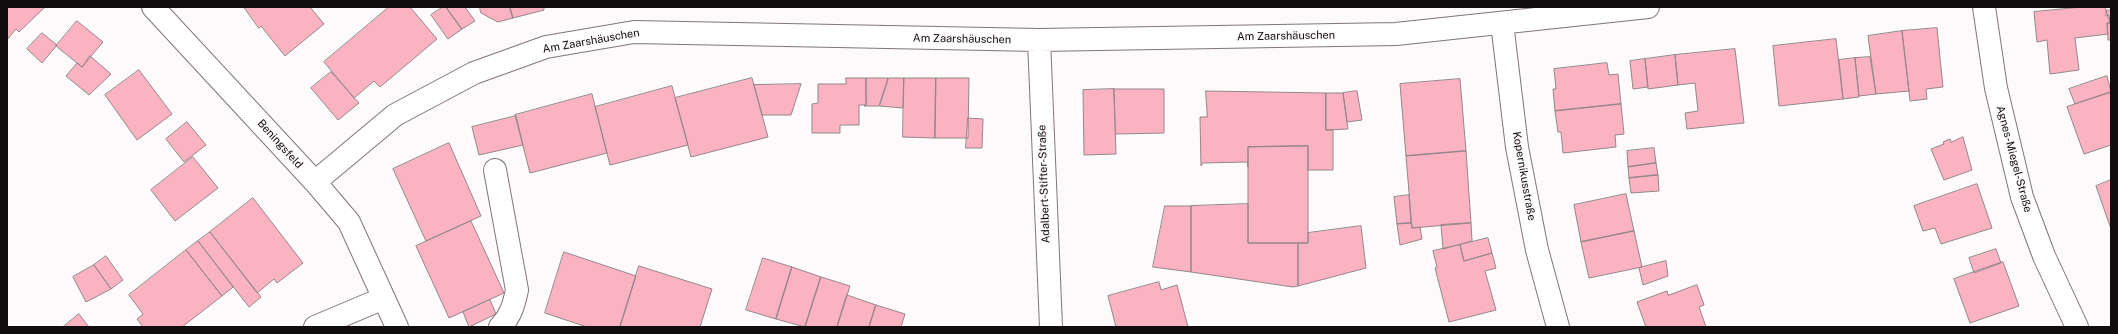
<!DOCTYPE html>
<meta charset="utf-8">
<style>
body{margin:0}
#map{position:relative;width:2118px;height:334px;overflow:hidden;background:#fdfafb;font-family:"Public Sans",sans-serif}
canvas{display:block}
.frame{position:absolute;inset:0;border:8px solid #110c0d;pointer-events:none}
</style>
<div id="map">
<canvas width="2118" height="334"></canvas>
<div class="frame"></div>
</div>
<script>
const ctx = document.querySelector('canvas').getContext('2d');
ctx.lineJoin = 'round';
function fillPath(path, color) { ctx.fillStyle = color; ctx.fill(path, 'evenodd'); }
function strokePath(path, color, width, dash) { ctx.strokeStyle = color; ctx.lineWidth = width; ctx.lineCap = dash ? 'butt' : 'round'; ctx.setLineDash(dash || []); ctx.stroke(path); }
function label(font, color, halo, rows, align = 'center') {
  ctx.font = font + ' "Public Sans",sans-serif'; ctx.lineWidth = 3; ctx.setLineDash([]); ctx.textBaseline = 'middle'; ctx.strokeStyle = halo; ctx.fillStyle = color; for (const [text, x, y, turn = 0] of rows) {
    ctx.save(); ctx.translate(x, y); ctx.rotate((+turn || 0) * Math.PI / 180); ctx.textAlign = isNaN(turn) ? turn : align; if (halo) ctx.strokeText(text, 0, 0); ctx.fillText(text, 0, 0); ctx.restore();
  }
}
const building = new Path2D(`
 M7 7H45L19 32 16 29 7 40Z
 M244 7H310L324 24 285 56 261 26 259 28Z
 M389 7H410L437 39 380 87 374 81 354 98 324 62Z
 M443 7H446L462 29 448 39 431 15Z
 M446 7H465L475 21 462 29Z
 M480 7H510L513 18 498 22 481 13Z
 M510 7H544V10L513 18Z
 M2082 7H2105L2110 23H2107L2108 34 2075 38 2079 70 2050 74 2047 40 2037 42 2034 12Z
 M2111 10V40H2108L2107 23H2110L2109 15 2106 16V11Z
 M77 21 103 42 82 67 56 46Z
 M1937 28 1943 87 1926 89 1927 99 1910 101 1902 31Z
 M1902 31 1909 91 1876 94 1868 36Z
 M42 33 57 45 42 63 27 49Z
 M1836 39 1843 99 1779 106 1773 46Z
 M1735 49 1744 123 1687 129 1685 113 1698 111 1695 83 1678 85 1675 55Z
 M1675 55 1678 85 1648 89 1645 59Z
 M90 56 111 74 89 95 66 76 77 63 82 67Z
 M1870 57 1876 94 1859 96 1855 58Z
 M1855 58 1859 97 1843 99 1839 60Z
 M1645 59 1648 87 1633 89 1630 61Z
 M1607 63 1609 75 1618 74 1621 104 1555 111 1553 89H1556L1554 69Z
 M139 70 172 114 137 140 105 95Z
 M331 72 359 103 338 120 311 88Z
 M2107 76 2111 92 2075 104 2069 89Z
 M752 78 768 137 691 157 675 98Z
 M846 78H866V105H859V125H840V133H812V104L818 103V84H846Z
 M866 78H888L879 106H864L866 105Z
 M889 78H904L903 108 880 106Z
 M904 78H936L935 138 903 137Z
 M936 78H969L968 138H935Z
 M1460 79 1466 151 1406 156 1400 84Z
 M801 84 791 115H762L754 85Z
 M672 86 688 145 610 165 595 107Z
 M1114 89H1164V133L1116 134Z
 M1114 89 1116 154 1084 155 1083 90Z
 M1206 91 1326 93V130H1333V170H1308V146L1248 147V167L1247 162 1203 163 1201 166 1200 117H1207Z
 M1357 91 1362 120 1347 122 1343 93Z
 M2111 92V145L2084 154 2067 107Z
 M1326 93H1343L1348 129 1326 130Z
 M592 94 607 153 530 173 515 115Z
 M1621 104 1624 134 1615 135 1616 147 1563 153 1561 132H1558L1555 111Z
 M516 116 523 145 479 155 472 127Z
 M968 118 983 119 982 148H966Z
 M187 122 206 145 184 162 166 139Z
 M1963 137 1972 170 1944 180 1931 149 1944 144 1943 142 1950 139 1951 142Z
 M449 143 481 216 426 241 393 169Z
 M1308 146V243H1248V147Z
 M1654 148 1656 163 1628 167 1627 151Z
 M1466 151 1471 223 1412 228 1406 156Z
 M193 157 218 188 175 221 151 190Z
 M1656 163 1658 175 1629 178 1628 167Z
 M1658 175 1659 191 1631 193 1629 178Z
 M2111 180V229L2096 186Z
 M1977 184 1992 228 1941 244 1935 228 1923 231 1914 206Z
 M1626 194 1634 231 1581 242 1574 205Z
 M1409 195 1411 223 1397 224 1394 197Z
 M253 198 303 263 277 283 274 279 257 293 210 232Z
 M1248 204V243H1298V286L1293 287 1191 272V206Z
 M1165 206H1191V272L1153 267Z
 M471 221 504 293 449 318 416 246Z
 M1411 223 1412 228 1420 227 1422 239 1400 245 1397 224Z
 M1471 223 1472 241 1443 249 1441 225Z
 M1361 226 1366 268 1298 286V243H1308V233Z
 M1634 231 1642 267 1589 278 1581 242Z
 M210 232 261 297 249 307 198 241Z
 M1488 238 1492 253 1464 261 1460 245Z
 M198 241 233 287 222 296 186 250Z
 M1460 245 1464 261 1492 253 1496 268 1485 271 1496 310 1449 322 1435 268 1437 267 1433 251Z
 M1996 249 2001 263 1974 273 1969 258Z
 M186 250 222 296 182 327H143L137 319 143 314 129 295Z
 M564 252 636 276 620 327H587L545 313Z
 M106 256 123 280 111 289 94 265Z
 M763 258 792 267 776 319 746 310Z
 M1666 261 1668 276 1643 285 1639 268Z
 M2003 262 2019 306 1970 323 1954 279Z
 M94 265 111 289 86 302 73 277Z
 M639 266 712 289 700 327H620Z
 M792 267 821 277 805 327 776 319Z
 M821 277 850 286 837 327H805Z
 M1159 282 1161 290 1177 285 1188 327H1116L1108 296Z
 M1697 285 1704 305 1699 307 1706 327H1646L1637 302 1667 291 1668 295Z
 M847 295 876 305 869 327H837Z
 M490 300 496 314 469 327 463 312Z
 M876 305 905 314 901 327H869Z
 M79 314 89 327H63Z`);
fillPath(building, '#fbb3c2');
strokePath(building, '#948689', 1);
const minor = new Path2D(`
 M153 7 315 182 349 222 397 327
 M1984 7 1996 88 2022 197 2044 256 2077 327
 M1502 23 1517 147 1537 250 1558 327
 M1039 40 1051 327
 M495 170 517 290C514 304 511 316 500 327
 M315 182 395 115 474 73 546 47 634 32 1039 40 1396 34 1648 7
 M315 327 384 298`);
strokePath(minor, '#827577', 24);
strokePath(minor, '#fff', 22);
label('11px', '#110c0d', '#fdfafb', [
 ["Am Zaarshäuschen",1286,36,-1],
 ["Am Zaarshäuschen",962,39,1],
 ["Am Zaarshäuschen",591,41,-10],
 ["Beningsfeld",280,144,48],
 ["Agnes-Miegel-Straße",2014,159,75],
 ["Kopernikusstraße",1524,176,80],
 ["Adalbert-Stifter-Straße",1044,184,-92]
]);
</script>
